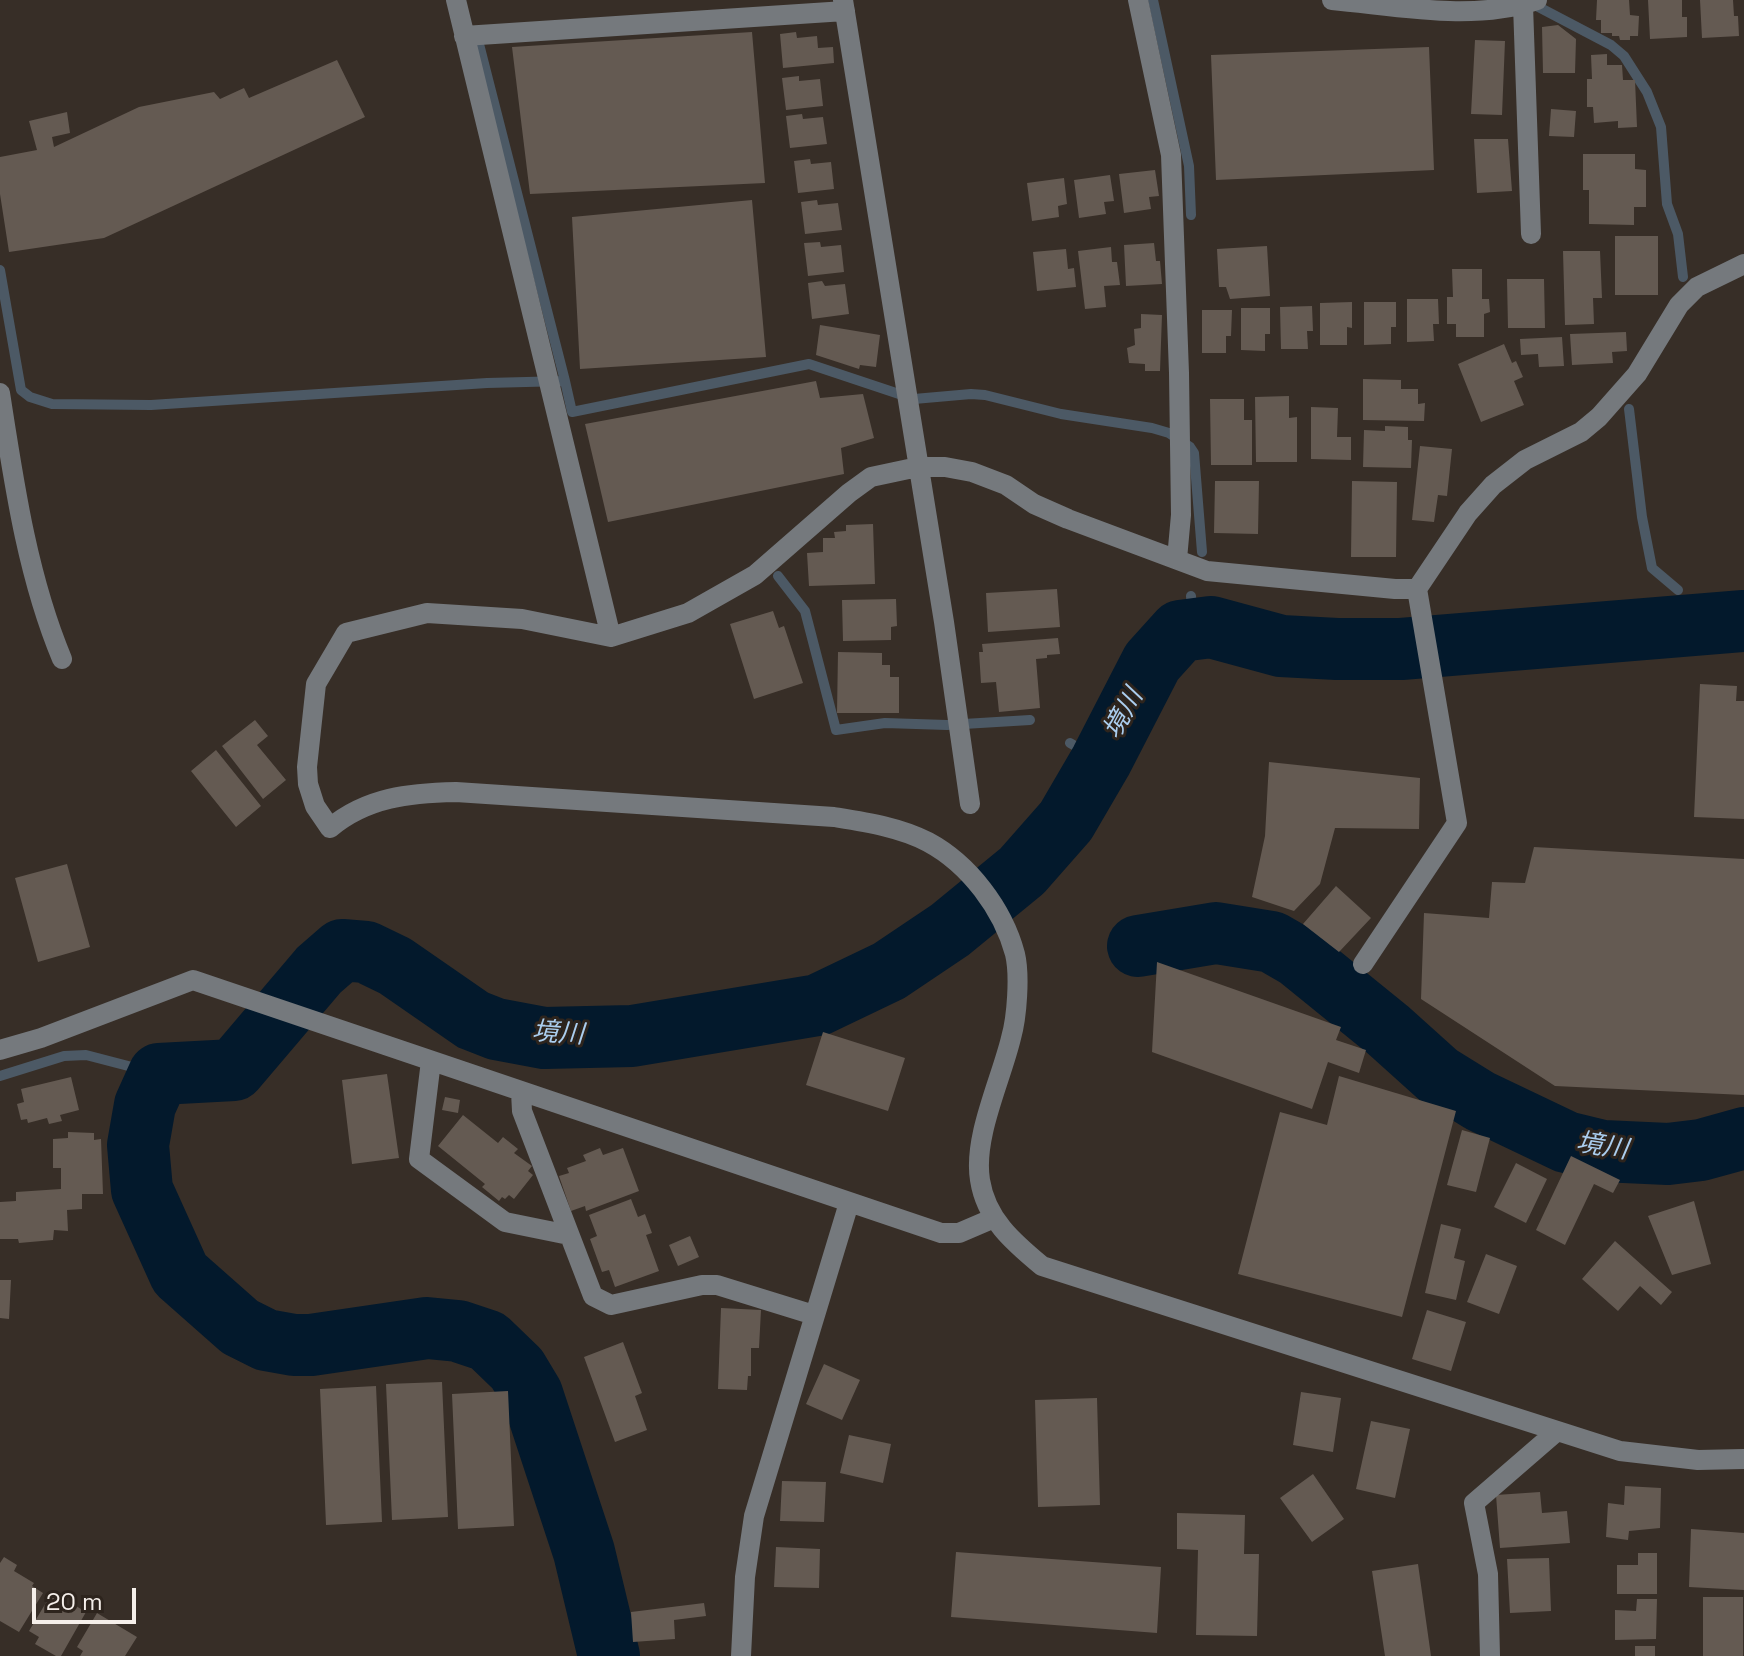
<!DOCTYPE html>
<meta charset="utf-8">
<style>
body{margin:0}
#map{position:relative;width:1744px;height:1656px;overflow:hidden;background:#372e27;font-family:"Space Grotesk",sans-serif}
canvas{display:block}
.scale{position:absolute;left:32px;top:1588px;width:104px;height:36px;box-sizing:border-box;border:4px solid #f5efea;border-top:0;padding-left:10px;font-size:24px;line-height:28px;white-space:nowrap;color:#f5efea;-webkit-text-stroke:6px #2d241d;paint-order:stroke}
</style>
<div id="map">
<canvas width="1744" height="1656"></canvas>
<div class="scale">20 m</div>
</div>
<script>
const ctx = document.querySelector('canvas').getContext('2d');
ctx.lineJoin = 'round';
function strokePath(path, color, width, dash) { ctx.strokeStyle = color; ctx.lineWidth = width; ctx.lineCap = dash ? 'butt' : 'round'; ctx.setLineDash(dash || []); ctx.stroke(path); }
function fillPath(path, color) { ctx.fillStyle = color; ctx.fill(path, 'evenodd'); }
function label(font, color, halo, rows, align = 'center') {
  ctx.font = font + ' "Space Grotesk","Noto Sans JP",sans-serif'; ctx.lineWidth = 6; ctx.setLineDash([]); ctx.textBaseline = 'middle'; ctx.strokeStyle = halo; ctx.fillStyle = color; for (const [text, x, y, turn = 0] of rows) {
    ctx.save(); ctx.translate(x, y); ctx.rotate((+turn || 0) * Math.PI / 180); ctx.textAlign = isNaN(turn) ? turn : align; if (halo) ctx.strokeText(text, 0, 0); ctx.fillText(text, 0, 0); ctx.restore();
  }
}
strokePath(new Path2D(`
 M1153 0 1189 166 1191 215
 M1531 3 1611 45 1624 56 1647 92 1661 127 1667 204 1678 234 1683 277
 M479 44 565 381
 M0 270 21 390 30 397 52 404 151 405 487 383 565 381 572 412 809 364 914 399 971 394 985 395 1061 414 1152 428 1169 433 1190 447 1194 453 1202 552
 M1629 409 1642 517 1652 568 1678 590
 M778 576 805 611 836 730 885 723 947 725 1030 720
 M1191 596 1194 630
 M1070 743 1101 761
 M0 1076 64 1056 86 1055 159 1074`), '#4c5965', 10);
strokePath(new Path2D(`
 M1138 946 1216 933 1272 942 1298 957 1388 1030 1438 1075 1480 1101 1566 1142 1603 1151 1668 1154 1701 1150 1744 1138
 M609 1656 584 1552 532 1394 517 1369 488 1341 458 1331 427 1328 311 1345H294L266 1340 240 1327 180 1274 142 1190 138 1145 145 1105 159 1074 234 1070 319 970 342 950 366 952 395 966 473 1020 496 1029 544 1038 632 1036 818 1005 889 971 950 930 1022 871 1066 821 1101 761 1152 662 1180 631 1211 627 1281 646 1337 649H1401L1744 621`), '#03192c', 62);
fillPath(new Path2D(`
 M1597 0H1629L1630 15 1639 16 1638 36H1630V40H1620L1619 36H1612V33H1601V20H1596Z
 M1648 0H1682V17H1687V37L1650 39Z
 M1700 0H1733L1734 16H1738L1739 36 1702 38Z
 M1558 25 1576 39 1575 73H1543L1542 27Z
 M752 32 765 183 530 194 512 47Z
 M796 32 797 38 817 36 818 48 833 47 834 63 783 68 780 34Z
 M1475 40 1505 41 1502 115 1471 114Z
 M1429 47 1434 170 1216 180 1211 55Z
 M1607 54V65H1622L1623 80H1635L1637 127 1618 128V121L1594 123 1593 107H1587V79H1592L1591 55Z
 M337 60 365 117 104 238 9 252 0 194V157L37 150 29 121 67 112 70 133 52 137 54 147 139 107 214 92 220 99 244 88 249 98Z
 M799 76V81L820 79 823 106 786 110 782 78Z
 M1551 109 1576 111 1574 137 1549 136Z
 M802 114 803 119 823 117 827 144 790 148 786 116Z
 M1474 139H1508L1512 191 1477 193Z
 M1583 154H1635V169L1646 170V207H1634V225L1589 224V190H1583Z
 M810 159 811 164 831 162 834 189 798 193 794 161Z
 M1155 170 1159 196 1149 197 1151 209 1124 213 1119 174Z
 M1110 175 1114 201 1104 202 1106 214 1079 218 1074 180Z
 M1064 178 1067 204 1058 206 1059 217 1032 221 1027 183Z
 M752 200 766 357 580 369 572 217Z
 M817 200 818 205 838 203 842 230 805 234 801 202Z
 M1615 236H1658V295H1615Z
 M820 242 821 247 841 245 844 272 808 276 804 243Z
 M1154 243 1156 261H1160L1162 284 1126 286 1124 245Z
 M1267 246 1270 296 1230 299 1226 287H1219L1217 249Z
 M1111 247 1112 262H1117L1120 285 1104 286 1106 307 1085 309 1078 251Z
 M1066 249 1068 269 1074 268 1076 287 1037 291 1033 252Z
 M1563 251H1600L1602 298H1593L1594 324 1565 325Z
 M1452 269H1482V299H1489L1490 312 1484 314V337H1456V324H1447V297H1453Z
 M1507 279H1544L1545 328H1508Z
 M822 281 825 286 845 284 849 314 812 319 808 283Z
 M1407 299H1438L1439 324H1433L1434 341 1407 342Z
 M1352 302V328L1347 327V345H1320V303Z
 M1364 302H1396V327H1391V344L1364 345Z
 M1312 306 1313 331H1307L1308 349H1281L1280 307Z
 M1241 308H1270V334H1265V351L1241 350Z
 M1202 310H1232L1231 336H1226V353H1202Z
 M1141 314 1162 315 1160 371H1145V364L1129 363 1127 348 1135 345 1134 329 1141 328Z
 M820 325 880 335 876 367 860 365 859 369 816 355Z
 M1626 332 1627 351 1612 352 1613 363 1572 365 1570 334Z
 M1562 337 1564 366 1539 367 1538 354 1521 355 1520 339Z
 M1504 344 1512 363 1516 361 1523 377 1514 381 1524 405 1481 422 1458 364Z
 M1363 379 1401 380V389H1418V404L1425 403 1424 421 1363 420Z
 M816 381 820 398 863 394 874 438 841 448 844 474 608 522 585 424Z
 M1289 396V418L1297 417V462H1256L1255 397Z
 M1210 399H1244V420H1252V465H1211Z
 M1311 407 1338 408 1337 437H1351V460L1311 459Z
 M1385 426 1408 427V440H1412L1411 468 1363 467 1364 430 1385 431Z
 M1420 446 1452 449 1447 496 1438 495 1434 522 1412 520Z
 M1215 481H1259L1258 534 1214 533Z
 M1352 481 1397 482 1396 557H1351Z
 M873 524 875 584 809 586 807 553 823 552V538H835L834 532 846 531V525Z
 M1057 589 1060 627 988 632 986 593Z
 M896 599 897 626 891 627V640L843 641 842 600Z
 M773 611 779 628 784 626 803 683 754 699 730 624Z
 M1058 638 1060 654 1047 655V658L1036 659 1040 708 999 712 996 682 981 683 979 652H983L982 644Z
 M838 652 882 653V665H890V677H899V713H837Z
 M1700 684 1737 686 1736 701H1744V819L1694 817Z
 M255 720 268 736 257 745 286 780 263 799 222 746Z
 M216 750 261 806 236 827 191 771Z
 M1269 762 1420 778 1419 829 1335 828 1320 884 1294 911 1252 897 1265 836Z
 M1534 847 1744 859V1095L1555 1086 1421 999 1424 913 1489 918 1492 882 1525 883Z
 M67 864 90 947 38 962 15 878Z
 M1336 886 1371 918 1339 952 1303 924Z
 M1157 962 1341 1027 1336 1040 1366 1050 1359 1073 1328 1062 1312 1109 1152 1052Z
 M823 1032 905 1058 888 1111 806 1085Z
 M387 1074 399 1158 352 1164 342 1080Z
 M1339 1076 1456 1111 1402 1317 1238 1274 1280 1112 1327 1125Z
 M71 1077 79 1110 60 1115 62 1121 49 1124 47 1118 28 1123 27 1119 21 1120 17 1104 24 1102 21 1089Z
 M445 1097 460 1100 458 1113 442 1110Z
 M463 1115 498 1143 503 1137 518 1149 514 1153 532 1166 528 1171 533 1175 514 1199 509 1195 505 1199 502 1197 499 1201 482 1187 485 1184 438 1146Z
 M1462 1130 1490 1138 1476 1192 1447 1185Z
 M68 1132 94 1133V1140L101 1139 103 1194H82V1209L67 1210 68 1231 54 1230 53 1240 19 1243 18 1239H0V1202L16 1201V1192L61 1189V1168H53V1139L68 1138Z
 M600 1148 603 1155 623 1148 639 1191 586 1211 585 1206 571 1211 559 1176 569 1173 567 1168 586 1161 583 1155Z
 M1571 1156 1620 1180 1613 1193 1594 1184 1565 1245 1536 1230Z
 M1516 1163 1547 1179 1526 1223 1494 1207Z
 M631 1199 638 1217 645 1214 652 1233 646 1235 659 1271 615 1287 609 1270 602 1272 590 1239 597 1236 589 1215Z
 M1694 1201 1711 1264 1672 1275 1648 1216Z
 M1441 1224 1461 1229 1454 1258 1465 1261 1456 1300 1425 1293Z
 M690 1236 699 1257 678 1266 669 1245Z
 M1615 1241 1672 1292 1661 1305 1640 1286 1618 1311 1582 1279Z
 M1486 1254 1517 1266 1499 1314 1467 1302Z
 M0 1280H11L9 1319 0 1318Z
 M721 1308 761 1310 759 1348H751V1376H748L747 1390 718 1389Z
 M1427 1310 1466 1322 1451 1371 1412 1359Z
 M623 1342 642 1393 635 1396 647 1430 615 1442 584 1357Z
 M824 1364 860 1380 842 1420 806 1404Z
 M442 1382 448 1517 392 1520 386 1384Z
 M376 1386 382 1522 326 1525 320 1389Z
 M508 1391 514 1526 458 1529 452 1394Z
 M1301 1392 1341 1398 1333 1452 1293 1445Z
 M1097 1398 1100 1505 1038 1507 1035 1400Z
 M1371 1421 1410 1429 1395 1498 1356 1489Z
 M849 1435 891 1444 883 1483 840 1473Z
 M1313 1474 1344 1519 1312 1542 1280 1498Z
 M782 1481 826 1482 824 1522 780 1521Z
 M1625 1486 1661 1488 1660 1528 1629 1531 1628 1540 1606 1537 1608 1503 1624 1505Z
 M1540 1492 1542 1513 1567 1511 1570 1543 1500 1548 1496 1495Z
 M1177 1513 1245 1515 1244 1554H1259L1257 1636 1196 1635 1198 1550 1177 1549Z
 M1691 1529 1744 1533V1590L1689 1587Z
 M776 1547 820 1549 819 1588 774 1587Z
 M956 1552 1161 1567 1157 1633 951 1617Z
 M1638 1553H1657V1594H1617V1565H1638Z
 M4 1557 17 1565 14 1571 34 1583 32 1586 43 1593 19 1632 0 1621V1563Z
 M1549 1558 1551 1611 1510 1613 1507 1559Z
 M1418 1564 1431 1656H1385L1372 1571Z
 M50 1596 69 1607 71 1603 86 1612 61 1656H56L35 1644 39 1637 29 1631Z
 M1703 1597H1743V1656H1703Z
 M1637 1599H1657L1656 1639 1615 1640V1610L1636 1611Z
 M704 1603 706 1616 674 1620 675 1639 633 1642 631 1612Z
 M97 1613 137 1637 125 1656H80L83 1651 77 1647Z
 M1635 1646H1655V1656H1635Z`), '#645a52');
strokePath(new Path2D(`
 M456 0 611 637
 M843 0 944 622 970 804
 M1138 0 1171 155 1179 373 1181 515 1177 559
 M1332 0C1398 6 1473 22 1537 0
 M1523 5 1531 234
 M464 36 845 11
 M1744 264 1697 287 1679 305 1637 374 1599 417 1581 432 1525 460 1493 485 1468 513 1417 589H1395L1207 571 1068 519 1034 504 1006 485 972 472 945 467H918L871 477 849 493 755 575 688 613 611 637 522 619 427 613 346 633 316 684 307 767 308 784 315 806 330 828C367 797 410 793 456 792L834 817C865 822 899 827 928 842 969 864 1003 909 1015 954 1020 975 1017 1017 1011 1038 1001 1080 973 1137 980 1180 986 1219 1013 1242 1042 1266L1620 1451 1698 1460 1744 1459
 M0 393C14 483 27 575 62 659
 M1363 964 1457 823 1417 589
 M0 1050 41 1038 193 980 941 1233H959L994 1218
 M431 1061 419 1159 505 1222 569 1235
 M521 1092 522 1111 593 1296 611 1305 702 1285H717L814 1315
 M741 1656 745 1577 754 1516 849 1203
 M1490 1656 1488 1574 1474 1503 1556 1432`), '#75797d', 20);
label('italic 26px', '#abceef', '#2d241d', [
 ["境川",1124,714,-61],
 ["境川",558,1034,4],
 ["境川",1602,1147,9]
]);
</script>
